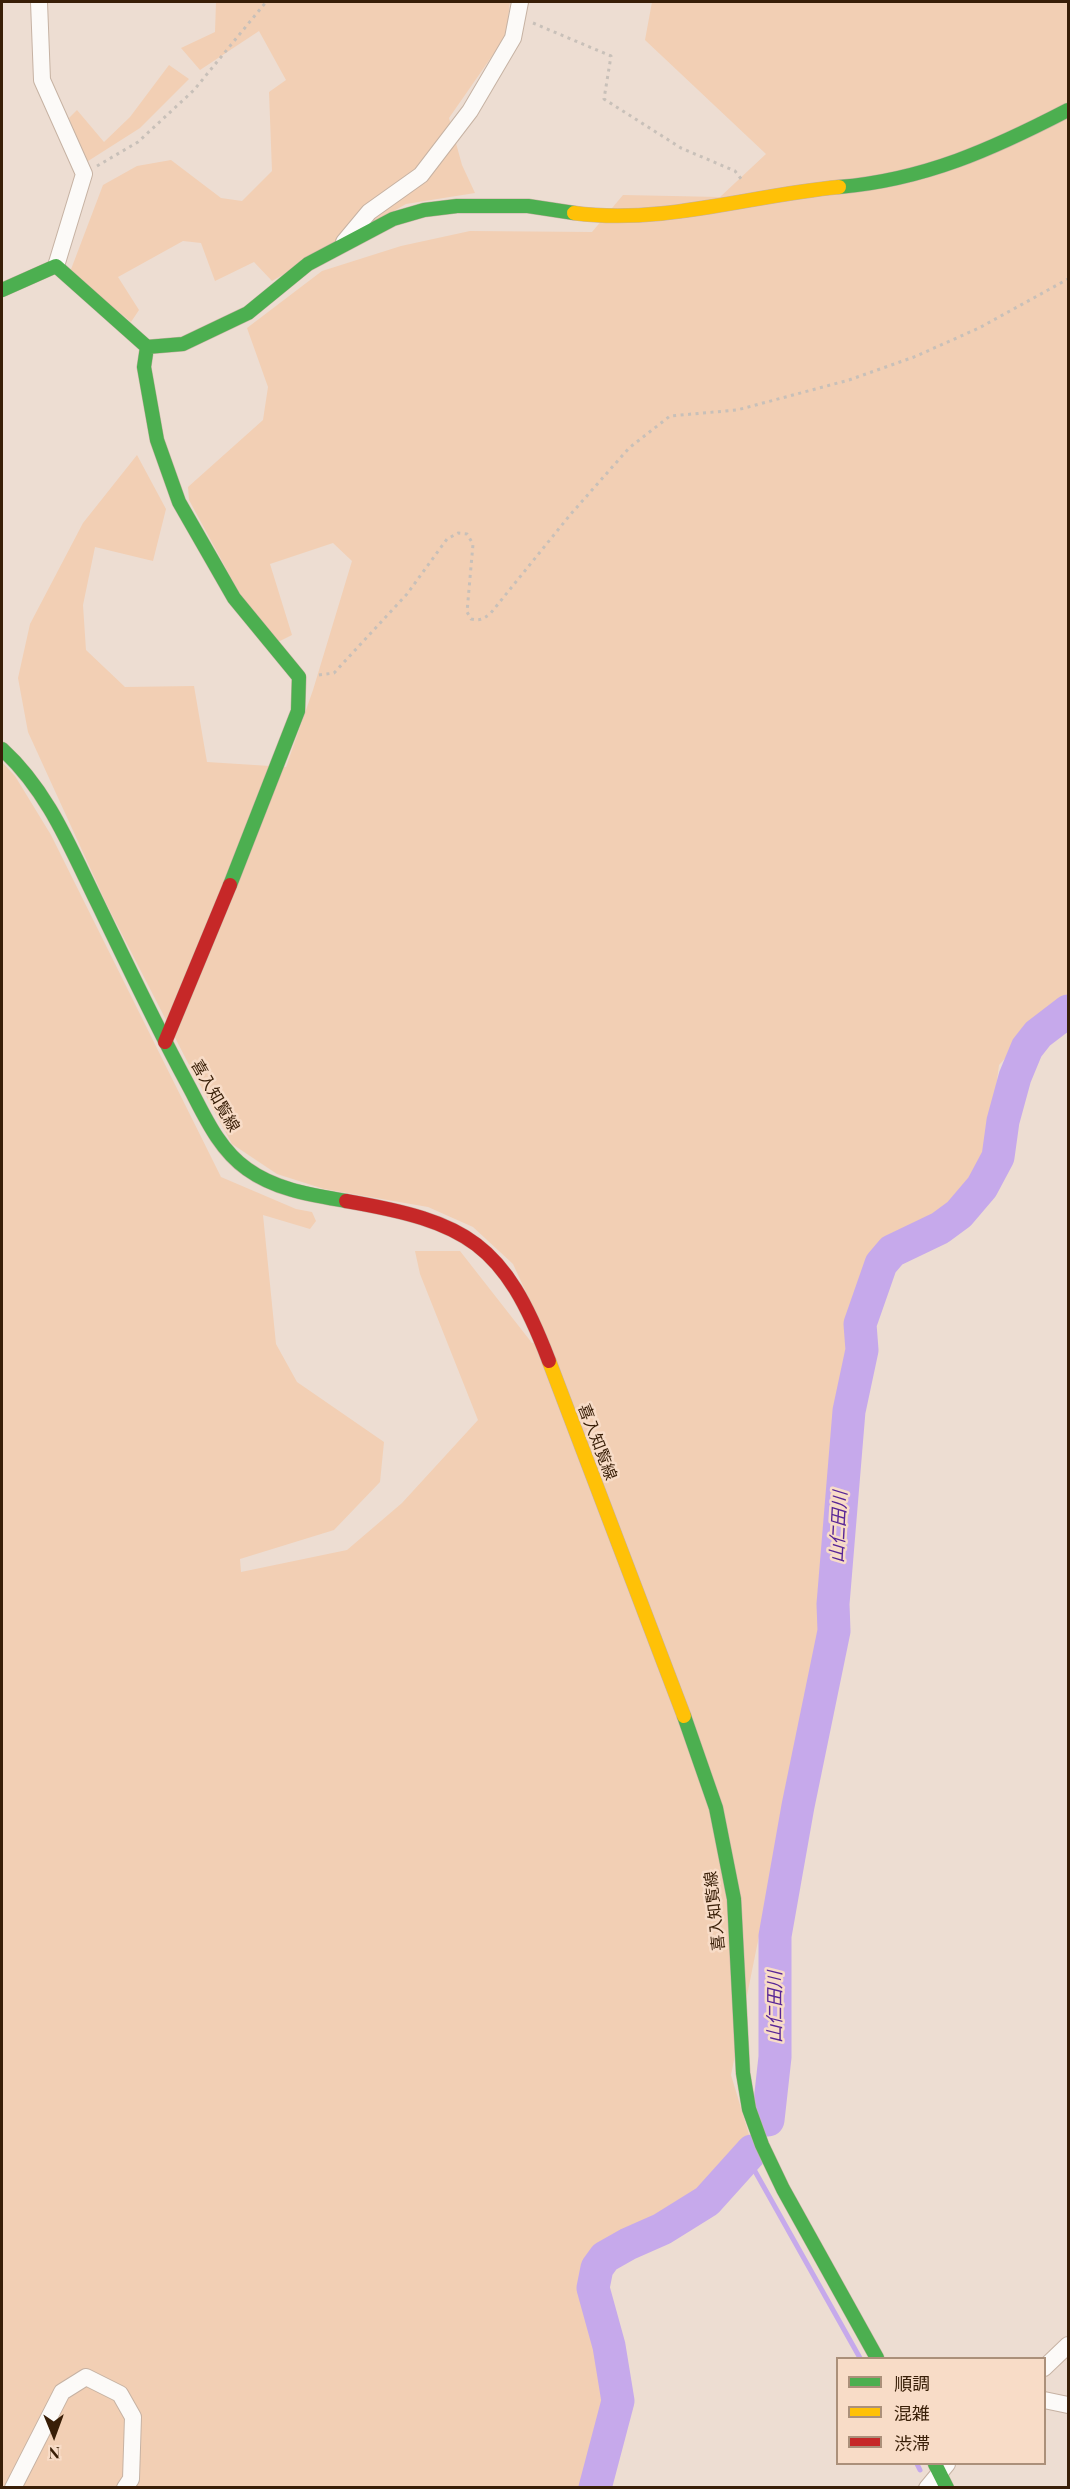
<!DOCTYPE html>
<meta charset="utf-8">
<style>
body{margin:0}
#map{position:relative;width:1070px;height:2489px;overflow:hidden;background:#edddd2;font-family:"Playfair Display","Noto Sans JP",serif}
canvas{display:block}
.frame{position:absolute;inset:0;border:3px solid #381e07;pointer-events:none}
.legend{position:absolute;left:836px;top:2357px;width:210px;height:108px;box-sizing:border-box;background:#f8dcc7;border:2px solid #ab907a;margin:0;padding:8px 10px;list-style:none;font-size:18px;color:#381e07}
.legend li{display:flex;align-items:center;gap:12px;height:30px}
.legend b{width:30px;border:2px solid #ab907a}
.north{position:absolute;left:24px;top:2405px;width:60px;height:60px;-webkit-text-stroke:4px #f8dcc7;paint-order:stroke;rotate:179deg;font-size:16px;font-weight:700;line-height:24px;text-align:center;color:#381e07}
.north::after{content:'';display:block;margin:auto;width:21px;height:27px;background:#381e07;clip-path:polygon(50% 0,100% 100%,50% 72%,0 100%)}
</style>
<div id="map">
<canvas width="1070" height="2489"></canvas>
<div class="frame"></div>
<ul class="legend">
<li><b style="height:8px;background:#4caf50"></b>順調</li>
<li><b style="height:8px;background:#ffc107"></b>混雑</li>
<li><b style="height:8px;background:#c62828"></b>渋滞</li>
</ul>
<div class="north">N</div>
</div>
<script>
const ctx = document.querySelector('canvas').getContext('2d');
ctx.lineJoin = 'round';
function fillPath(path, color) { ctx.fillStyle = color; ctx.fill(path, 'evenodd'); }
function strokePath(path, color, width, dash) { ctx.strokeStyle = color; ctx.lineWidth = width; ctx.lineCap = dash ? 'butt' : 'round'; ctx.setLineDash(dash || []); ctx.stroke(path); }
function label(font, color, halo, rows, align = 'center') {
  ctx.font = font + ' "Playfair Display","Noto Sans JP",serif'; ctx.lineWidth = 5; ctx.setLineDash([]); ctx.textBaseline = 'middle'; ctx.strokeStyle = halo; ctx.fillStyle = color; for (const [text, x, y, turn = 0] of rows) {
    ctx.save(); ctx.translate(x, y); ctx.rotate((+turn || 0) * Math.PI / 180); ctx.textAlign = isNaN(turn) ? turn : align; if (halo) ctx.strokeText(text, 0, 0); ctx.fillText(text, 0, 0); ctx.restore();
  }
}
fillPath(new Path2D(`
 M216 2H510L506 36 449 118 462 165 475 193 406 204 272 281 254 262 215 281 201 243 183 241 118 277 139 310 131 322 70 272 103 185 137 166 171 160 221 198 242 201 272 171 269 92 286 80 259 31 200 70 181 48 215 32Z
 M652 2H1068V1028L1014 1049 999 1065 985 1172 952 1211 879 1251 849 1324 835 1450 823 1618 731 2075 751 2141 727 2173 674 2208 600 2249 584 2287 603 2342 612 2386 599 2444 585 2487H2V762L15 776 51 835 221 1177 296 1209 312 1212 316 1221 310 1229 263 1215 276 1344 297 1382 384 1442 380 1482 334 1530 240 1559 241 1572 347 1550 402 1503 478 1420 420 1274 415 1251H460L532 1343 547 1338 513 1264 473 1227 428 1207 324 1189 277 1174 232 1144 186 1059 107 905 28 732 18 678 30 624 83 523 137 455 166 509 153 561 95 547 83 605 86 650 125 687 194 686 207 762 286 767 313 690 352 561 333 543 270 564 292 635 278 642 242 598 189 500 188 487 263 420 268 387 247 328 322 271 401 246 470 231 592 232 623 195 720 197 766 154 645 40Z
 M169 65 189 79 140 128 85 163 69 118 77 110 104 142 130 117Z`), '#f2cfb4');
strokePath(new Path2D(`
 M747 2157 860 2358
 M917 2464 920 2470`), '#c6a9eb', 5);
strokePath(new Path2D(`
 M768 2120 775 2057V1936L798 1806 834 1631 833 1604 849 1411 862 1350 860 1324 881 1264 892 1251 940 1228 959 1214 982 1187 998 1157 1003 1121 1015 1077 1027 1048 1038 1034 1068 1011
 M595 2488 618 2401 609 2346 593 2288 597 2268 605 2257 628 2244 662 2229 707 2201 752 2151`), '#c6a9eb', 33);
const street = new Path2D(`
 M39 2 42 80 84 174 56 266
 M344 242 369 212 421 175 470 111 513 38 520 2
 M1044 2368 1068 2345
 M1044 2400 1068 2405
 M13 2488 62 2392 86 2377 120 2394 133 2417 131 2479 125 2488
 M927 2488 947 2464`);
const fast = new Path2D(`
 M839 187C924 180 993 149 1068 110
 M2 290 56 266 147 347 183 344 248 313 308 264 393 219 424 210 457 206H528L574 213
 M147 347 144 367 157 440 179 502 234 598 299 677 298 711 230 885
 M2 749C48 791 70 847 97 902 126 962 154 1022 186 1081 203 1112 217 1148 247 1169 276 1190 312 1195 346 1201
 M684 1716 716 1808 734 1899 743 2073 749 2109 762 2145 783 2189 877 2358
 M935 2464 947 2488`);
const slow = new Path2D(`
 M574 213C663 225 751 195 839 187
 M549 1361 684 1716`);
const jam = new Path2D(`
 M165 1042 230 885
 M346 1201C468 1222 504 1243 549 1361`);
strokePath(street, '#c6b2a3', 18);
strokePath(fast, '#c6b2a3', 15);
strokePath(slow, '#c6b2a3', 15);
strokePath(jam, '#c6b2a3', 15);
strokePath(new Path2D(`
 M533 23 611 56 604 99 681 148 735 171 742 180
 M97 166 138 142 194 90 266 2
 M319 675 334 673 407 594 447 539 458 533 467 534 473 544 467 612 471 619C480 621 483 619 490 614L570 515 629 448 670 416 737 410 849 380 914 357 979 328 1068 279`), '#c8c0b9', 3, [3, 4.5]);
strokePath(street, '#fcfaf8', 16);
strokePath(fast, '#4caf50', 14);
strokePath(slow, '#ffc107', 14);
strokePath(jam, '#c62828', 14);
label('16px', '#381e07', '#f8dcc7', [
 ["喜入知覧線",215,1096,60],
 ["喜入知覧線",597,1442,69],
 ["喜入知覧線",715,1911,-96]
]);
label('italic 18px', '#582596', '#f8dcc7', [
 ["山仁田川",839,1527,-87],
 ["山仁田川",775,2007,-90]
]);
</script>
